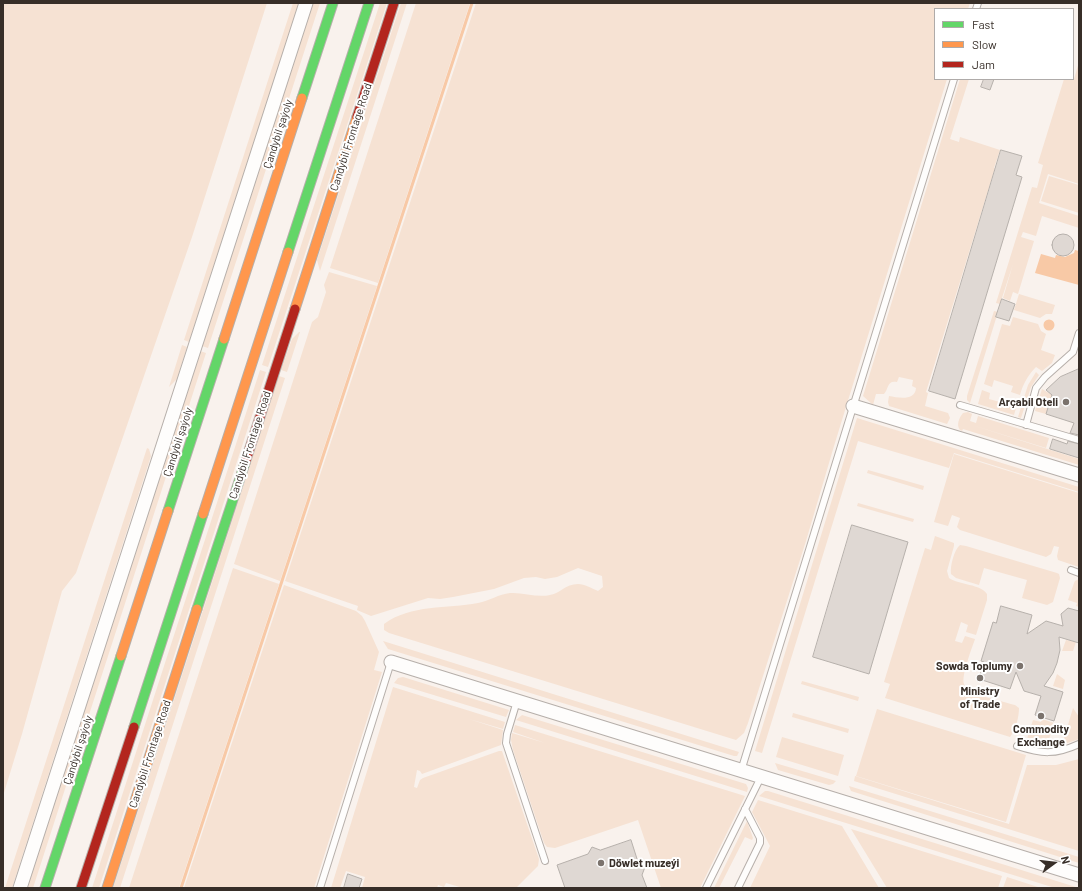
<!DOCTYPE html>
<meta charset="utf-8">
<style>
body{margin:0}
#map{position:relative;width:1082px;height:891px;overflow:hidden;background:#f9f2ed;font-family:Barlow,sans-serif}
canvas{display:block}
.frame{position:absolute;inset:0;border:4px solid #372e28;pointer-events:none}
.legend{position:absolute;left:934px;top:8px;width:140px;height:72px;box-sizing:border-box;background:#fff;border:1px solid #afaba9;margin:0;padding:5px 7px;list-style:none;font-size:12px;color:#372e28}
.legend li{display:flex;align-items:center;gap:8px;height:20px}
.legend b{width:20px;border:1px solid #afaba9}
.north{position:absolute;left:1034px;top:843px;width:40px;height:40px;-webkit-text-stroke:3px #fff;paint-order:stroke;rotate:75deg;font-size:11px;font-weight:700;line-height:16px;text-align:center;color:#372e28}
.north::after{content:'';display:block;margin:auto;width:14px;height:18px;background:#372e28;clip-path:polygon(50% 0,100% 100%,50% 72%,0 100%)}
</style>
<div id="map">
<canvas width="1082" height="891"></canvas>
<div class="frame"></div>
<ul class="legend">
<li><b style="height:5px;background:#63d668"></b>Fast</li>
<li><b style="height:5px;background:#ff974d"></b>Slow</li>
<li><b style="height:5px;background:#b3261e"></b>Jam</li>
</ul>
<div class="north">N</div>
</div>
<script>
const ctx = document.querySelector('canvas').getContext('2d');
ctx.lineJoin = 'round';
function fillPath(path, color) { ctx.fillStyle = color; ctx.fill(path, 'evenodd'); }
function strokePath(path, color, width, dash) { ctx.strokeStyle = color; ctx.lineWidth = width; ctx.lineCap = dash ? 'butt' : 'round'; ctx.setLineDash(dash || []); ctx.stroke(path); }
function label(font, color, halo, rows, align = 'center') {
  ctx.font = font + ' Barlow,sans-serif'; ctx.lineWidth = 4; ctx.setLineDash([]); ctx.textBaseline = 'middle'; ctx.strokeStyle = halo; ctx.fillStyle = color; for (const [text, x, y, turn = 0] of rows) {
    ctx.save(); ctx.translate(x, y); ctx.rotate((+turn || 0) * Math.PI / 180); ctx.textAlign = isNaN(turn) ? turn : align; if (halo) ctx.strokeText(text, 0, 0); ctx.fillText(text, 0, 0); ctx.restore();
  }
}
fillPath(new Path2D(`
 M3 3H267L192 237 76 573 62 591 22 734 3 796Z
 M293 3H299L189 342 184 340Z
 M313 3H320L208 348 202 346Z
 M380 3H387L268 367 262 365Z
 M401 3H407L320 271 317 260Z
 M416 3H470L378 283 330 268Z
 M476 3H970L968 9H935V79H947L834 446 806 541 748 723 744 733 736 740 389 633 384 630V624C411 604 447 609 478 603 489 601 499 594 510 593 523 592 537 598 550 595 561 593 565 584 578 584 585 584 591 588 598 591L603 587 602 576 578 568 557 577 545 579 536 577 524 578 494 589 453 597 440 599 428 598 371 616 357 610 358 606 285 581Z
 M1079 62V184L1048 174 1039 203 1079 216V228L1042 216 1036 236 1023 232 1021 237 1034 241 1018 294 1013 292 1010 301 1003 298 1013 264 1000 304 996 303 1032 187 1037 188 1043 165 1038 163 1064 79H1074Z
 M960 79H969L950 139 959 142 960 137 1000 150 994 168H995L926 392 928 393 925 406 948 413 950 418 947 424 889 406 888 402 889 396C899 398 915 401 916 388L912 386 913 380 899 377 897 382C887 380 889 388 884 394H876L873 405 863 396Z
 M1049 176 1079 185V213L1041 201Z
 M329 272 377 286 280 581 234 564 312 322 318 317 326 292 324 285Z
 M1019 294 1055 305 1052 314H1046L1040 318 1014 310Z
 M994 311 998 312 970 403 967 400V396Z
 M1013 317 1038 324 1041 331 1046 334 1041 350 1055 355 1052 363 1042 371 1036 367C1028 375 1023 384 1020 395L1011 392 1013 386 994 380 992 387 984 384 1002 324 1010 326Z
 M299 332H300L287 372 281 370 292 339Z
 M182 345 187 347 177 379 169 387Z
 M200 351 206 353 33 888H26Z
 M260 370 266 372 99 888H92Z
 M1036 372 1039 375 1031 387 1021 418 1018 417 1028 385Z
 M279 376 285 378 120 888H113Z
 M1042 389 1054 396 1050 401 1046 414 1035 411Z
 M982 390 990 393 989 399 1007 404 1009 399 1018 401 1014 415 978 404Z
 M968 412 972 414 970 421 976 423 978 416 1049 438 1046 448 972 425 1079 459V465L963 429 962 431 960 430C956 425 959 418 963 413Z
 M857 418 1079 487V492L954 453 949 468 858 441 762 753 755 751Z
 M147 448 149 449 151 456 12 888H5Z
 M954 454 1079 493V567L1058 560 1057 556 1059 547 1054 546 1051 554 1046 557 960 530 957 527 960 518 952 515 948 526 934 522Z
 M868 470 924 486 923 490 867 473Z
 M858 503 914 519 913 522 857 506Z
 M935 536 954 543V546L947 571 949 578C959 585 981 584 987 594V600L976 635 966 632 968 625 961 622 955 641 962 643 965 636 975 639C972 648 961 676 964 684 966 694 1005 702 1015 705L1019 708C1019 716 1016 730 1010 737L885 698 890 684 884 682 925 548 931 550Z
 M960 545 966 546 1057 573 1059 574 1060 578 1053 602 1047 605 1022 598 1027 580 984 568 979 585 956 578 951 574C950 566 954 550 960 545Z
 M233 568 279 584 179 888H129Z
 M1079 579V607L1076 606 1077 603 1068 600 1074 583 1075 581Z
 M284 585 356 611 362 616 365 621 379 652 374 670 382 672 314 888H184Z
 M1066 640 1076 642 1073 651H1062Z
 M383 641 739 752 737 756H734L388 649Z
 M1057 674 1065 680 1063 689 1053 686Z
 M403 677 509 710 506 717 394 683 398 678Z
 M802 681 859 697 858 701 801 684Z
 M393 687 505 722 503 729 469 719 503 730 501 745 422 774 420 771 417 770 414 787 417 788 420 780 423 778 499 751H502L539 859 538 866 516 888H463L446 883 444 887 438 885 437 888H362L365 877 346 871 340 888H331Z
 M1073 708 1079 717V739L1062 745Z
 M877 709 1026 755 1006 822 856 776Z
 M793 713 849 729 848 733 792 717Z
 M522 715 746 784 748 788 747 792 516 720Z
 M1042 719 1054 723 1047 746 1031 745 1027 739 1033 720 1041 722Z
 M515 725 745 796 700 888H661L638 820 555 848 547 847 544 843 513 750 511 740 512 733 545 743 513 732Z
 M782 737 844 755 838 776 776 757Z
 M1079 759V851L854 781 855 776 1009 824 1027 765H1056Z
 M775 763 836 781 833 784 829 785 778 770Z
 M849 786 1079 857V863L851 791Z
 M765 791H768L1079 888H1055L759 796Z
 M758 800 842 826 879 888H750L770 846 752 812Z
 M747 821 753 838 752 840 745 837 719 888H714Z
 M851 829 1002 876 998 888H887Z
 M1007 877 1041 888H1003Z`), '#f6e2d3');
fillPath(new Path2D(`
 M1075 250 1079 251V285L1035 273 1041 254 1055 258 1056 255 1065 257 1074 253Z
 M1043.5 325a5.5 5.5 0 1 1 11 0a5.5 5.5 0 1 1-11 0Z`), '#f8c9a6');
strokePath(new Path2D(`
 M181 888 472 3`), '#f8c9a6', 3);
const building = new Path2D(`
 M984 79H994L990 90 981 87Z
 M1001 150 1022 156 1016 175 1022 177 955 399 929 391Z
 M1052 245a11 11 0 1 1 22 0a11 11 0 1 1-22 0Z
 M1002 299 1015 304 1009 321 996 317Z
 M1079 369V435L1070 433 1074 423 1046 414 1052 395 1046 390 1060 377Z
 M1053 439 1067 444 1068 441 1079 444V458L1050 449Z
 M852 525 908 542 869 674 813 657Z
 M1001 606 1032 615 1027 634 1046 621 1063 626 1061 614 1068 608 1079 611V643L1059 637 1060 650 1057 663 1053 673 1044 686 1063 692 1054 721 1035 715 1041 696 1024 691 1016 672 1010 689 979 679 984 662 981 661 993 622 996 623Z
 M631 840 638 862 645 867 642 875 647 888H565L557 865 588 854 592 847 600 850Z
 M348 874 362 879 359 888H344Z`);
fillPath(building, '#dfd8d3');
strokePath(building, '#b6b0ab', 1);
const lane = new Path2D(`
 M976 9 978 3
 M960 405 1079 440
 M1026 425 1036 388 1045 377 1073 352 1079 333
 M1071 570 1079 573
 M517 701 507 734 506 743 545 861
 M1017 746C1042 754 1055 755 1079 744
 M741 771 954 79
 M320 888 391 662
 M706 888 761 777
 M738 888 760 843V838L745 809`);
const street = new Path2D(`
 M853 406 1079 475
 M391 662 1079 875
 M20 888 306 3`);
const fast = new Path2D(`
 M302 98 333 3
 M288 252 369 3
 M168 511 224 339
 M197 609 245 463
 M134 727 203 514
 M45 888 121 656`);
const slow = new Path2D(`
 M295 309 357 117
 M224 339 302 98
 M203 514 288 252
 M121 656 168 511
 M107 888 197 609`);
const jam = new Path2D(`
 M357 117 394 3
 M245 463 295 309
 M81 888 134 727`);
strokePath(lane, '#b6afaa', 8);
strokePath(street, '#b6afaa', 15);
strokePath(fast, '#b6afaa', 11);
strokePath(slow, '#b6afaa', 11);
strokePath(jam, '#b6afaa', 11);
strokePath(lane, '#fefdfc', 6);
strokePath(street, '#fefdfc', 13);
strokePath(fast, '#63d668', 9);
strokePath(slow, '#ff974d', 9);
strokePath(jam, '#b3261e', 9);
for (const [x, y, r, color] of [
 [1066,402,4,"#7b736d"],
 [1020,666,4,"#7b736d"],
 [980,678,4,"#7b736d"],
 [1041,716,4,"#7b736d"],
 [601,863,4,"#7b736d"]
]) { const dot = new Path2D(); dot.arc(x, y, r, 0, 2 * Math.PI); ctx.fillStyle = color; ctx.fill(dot); strokePath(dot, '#fff', 1.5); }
label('11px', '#372e28', '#fff', [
 ["Çandybil şaýoly",278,134,-72],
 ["Candybil Frontage Road",351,137,-72],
 ["Çandybil şaýoly",178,442,-72],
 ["Candybil Frontage Road",250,445,-72],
 ["Çandybil şaýoly",78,750,-72],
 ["Candybil Frontage Road",150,754,-72]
]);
label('bold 11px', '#372e28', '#fff', [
 ["Arçabil Oteli",1058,402],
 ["Sowda Toplumy",1012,666],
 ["Ministry",980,691,"center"],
 ["of Trade",980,704,"center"],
 ["Commodity",1041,729,"center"],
 ["Exchange",1041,742,"center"],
 ["Döwlet muzeýi",609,863,"left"]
], 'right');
</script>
